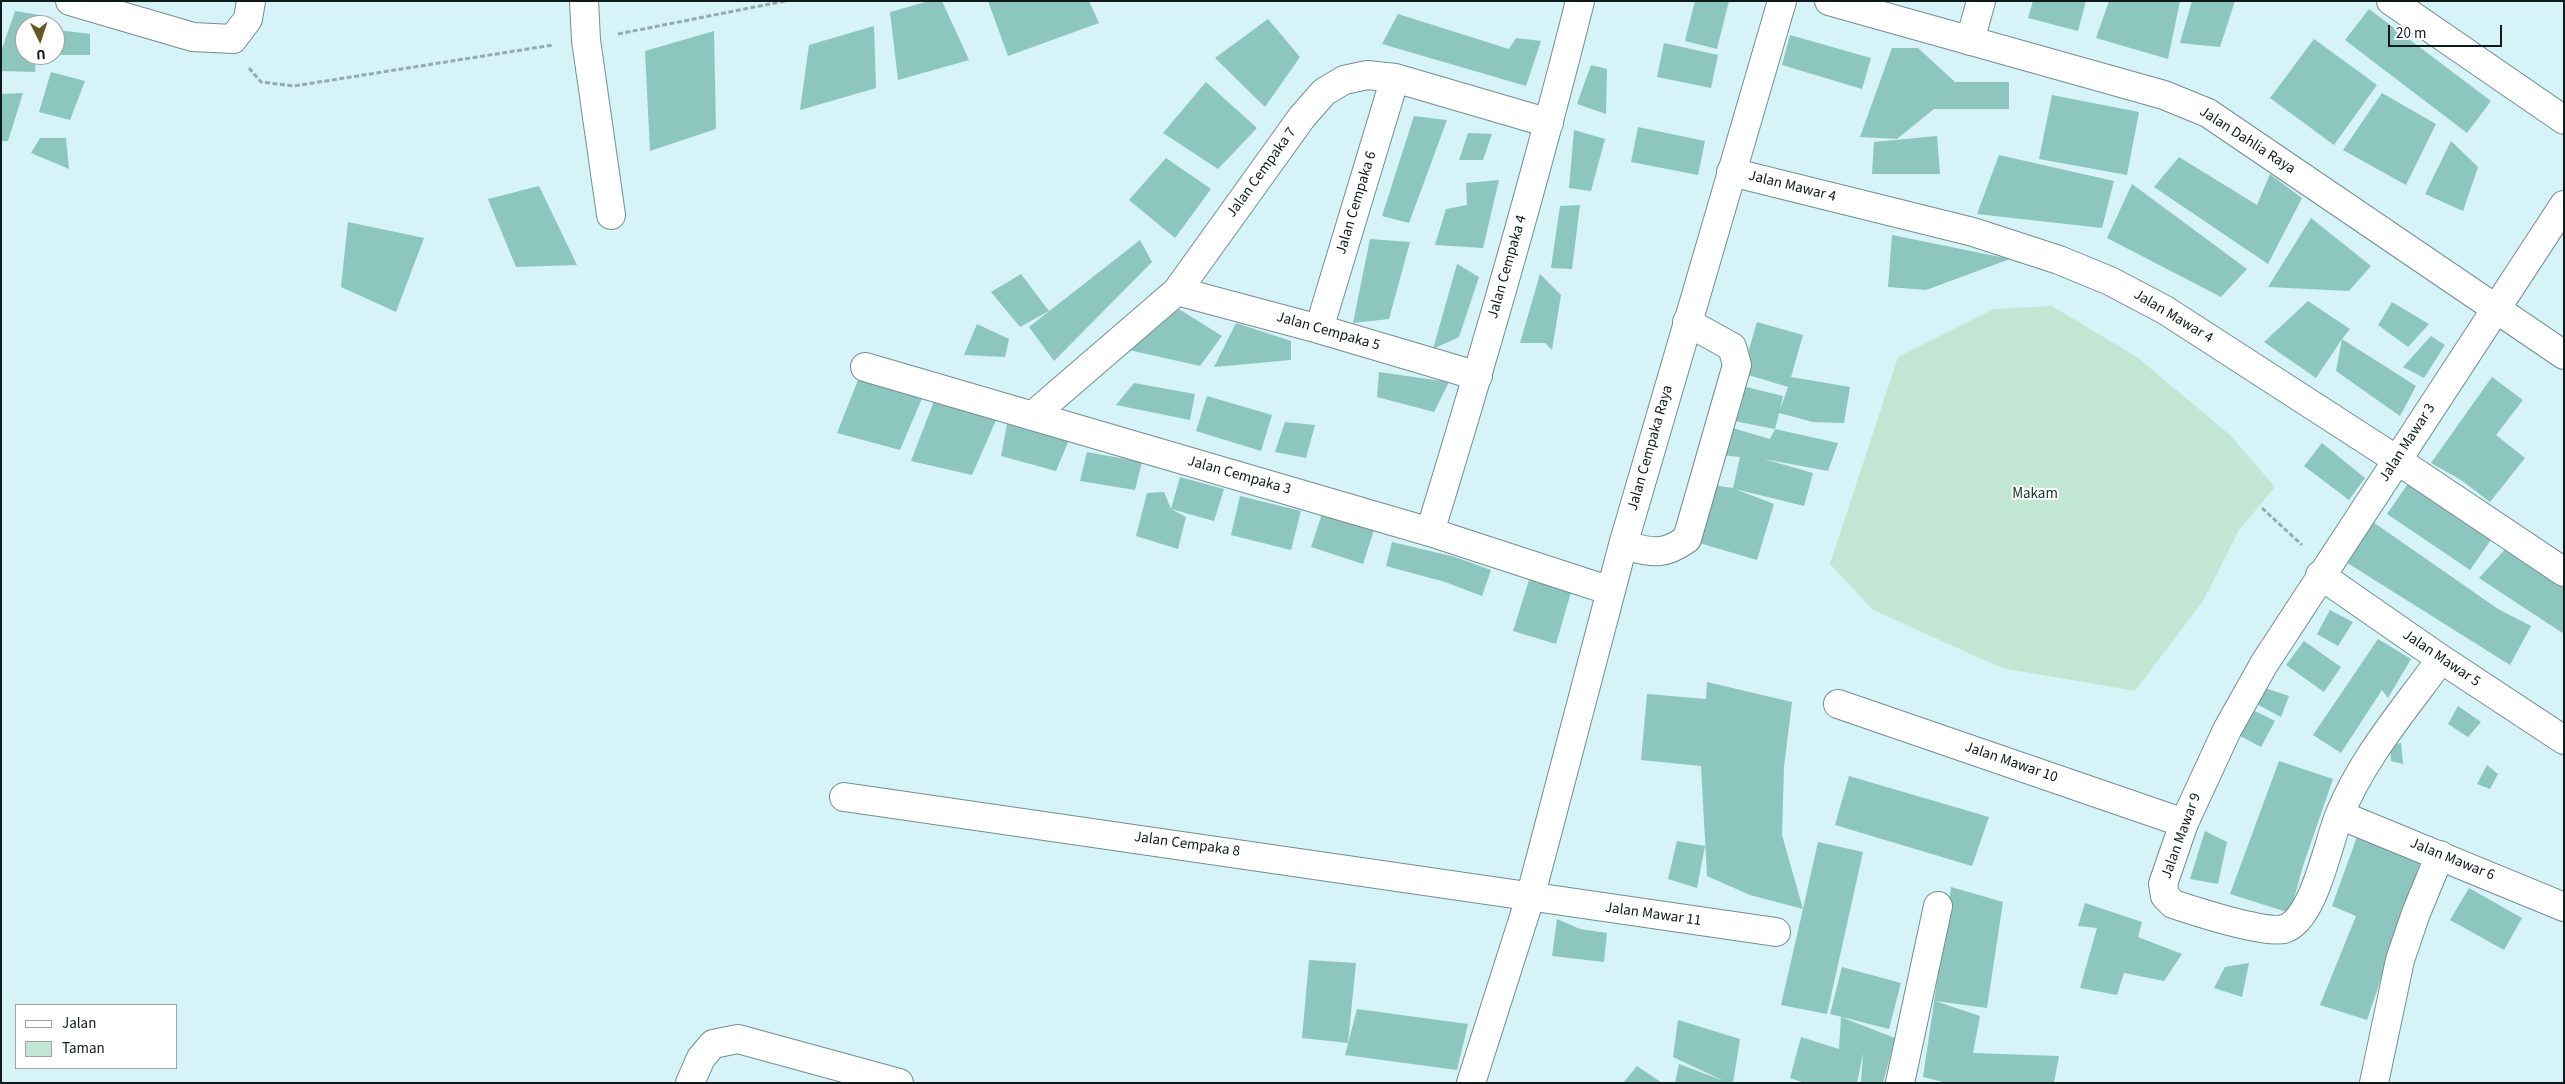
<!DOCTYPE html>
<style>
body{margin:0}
#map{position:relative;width:2565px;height:1084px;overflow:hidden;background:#d6f3f7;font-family:"Source Sans 3",sans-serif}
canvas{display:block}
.frame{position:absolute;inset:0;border:2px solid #0f1a1b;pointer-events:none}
.legend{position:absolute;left:15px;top:1004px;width:162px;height:65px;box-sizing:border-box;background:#fff;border:1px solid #9fa3a4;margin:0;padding:6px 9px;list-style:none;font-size:15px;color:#0f1a1b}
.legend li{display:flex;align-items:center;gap:10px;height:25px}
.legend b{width:25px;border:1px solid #9fa3a4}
.north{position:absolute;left:15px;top:15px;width:50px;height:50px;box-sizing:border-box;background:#fff;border:1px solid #9fa3a4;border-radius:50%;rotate:176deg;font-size:14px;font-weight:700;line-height:20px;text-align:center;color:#0f1a1b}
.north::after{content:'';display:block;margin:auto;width:18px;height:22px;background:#645724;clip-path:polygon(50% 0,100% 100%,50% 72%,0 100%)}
.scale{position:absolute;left:2388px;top:25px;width:114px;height:22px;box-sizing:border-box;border:2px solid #0f1a1b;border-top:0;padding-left:6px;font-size:15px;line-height:18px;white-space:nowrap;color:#0f1a1b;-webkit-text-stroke:4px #fff;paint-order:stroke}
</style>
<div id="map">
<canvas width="2565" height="1084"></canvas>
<div class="frame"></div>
<ul class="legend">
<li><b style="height:6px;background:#fff"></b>Jalan</li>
<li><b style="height:14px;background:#c1e7d4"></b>Taman</li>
</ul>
<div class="north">U</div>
<div class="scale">20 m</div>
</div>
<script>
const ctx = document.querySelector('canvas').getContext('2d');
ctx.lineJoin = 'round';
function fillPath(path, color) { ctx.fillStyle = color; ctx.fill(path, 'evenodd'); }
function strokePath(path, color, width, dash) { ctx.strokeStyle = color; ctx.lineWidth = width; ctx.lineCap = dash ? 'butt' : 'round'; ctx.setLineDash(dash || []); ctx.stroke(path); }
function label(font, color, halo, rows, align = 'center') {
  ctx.font = font + ' "Source Sans 3",sans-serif'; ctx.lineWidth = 4; ctx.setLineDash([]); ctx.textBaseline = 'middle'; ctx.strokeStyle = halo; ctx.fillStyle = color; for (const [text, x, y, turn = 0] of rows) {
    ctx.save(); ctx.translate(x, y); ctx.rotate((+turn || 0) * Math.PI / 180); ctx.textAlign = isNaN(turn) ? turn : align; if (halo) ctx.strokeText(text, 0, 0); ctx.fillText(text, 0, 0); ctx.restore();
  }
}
fillPath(new Path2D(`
 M2052 306 2137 357 2230 435 2275 487 2239 530 2203 601 2135 691 2002 668 1873 610 1830 564 1898 357 1994 309Z`), '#c1e7d4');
fillPath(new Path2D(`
 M929 1H942L969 60 898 80 890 12Z
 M988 1H1089L1099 23 1008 56Z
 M1695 1H1729L1717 49 1685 41Z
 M2033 1H2086L2078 31 2028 18Z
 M2109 1H2180L2168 59 2096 38Z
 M2192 1H2235L2220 47 2180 43Z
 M2369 9 2491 101 2467 133 2345 40Z
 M15 11 39 15 38 25H25V55H36L35 72 1 71V52Z
 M1398 14 1509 49 1516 38 1541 41 1526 86 1382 44Z
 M1268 19 1300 57 1265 107 1215 58Z
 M874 26 876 88 800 110 809 45Z
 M58 30 90 34V55H55Z
 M714 31 716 129 650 151 645 51Z
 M1790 35 1871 58 1862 89 1782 65Z
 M2314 39 2377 85 2334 145 2270 98Z
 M1664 43 1718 55 1711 88 1657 77Z
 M1892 48H1918L1955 82H2009V109H1934L1897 139 1860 137Z
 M1591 65 1607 69 1606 114 1577 104Z
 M51 72 85 81 70 120 39 112Z
 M1206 82 1257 128 1218 169 1163 133Z
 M23 93 8 141H1V94Z
 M2382 93 2436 124 2406 185 2343 150Z
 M2052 95 2139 112 2127 175 2039 159Z
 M1414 116 1447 120 1409 223 1382 216Z
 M1638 127 1705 141 1698 175 1631 162Z
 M1574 130 1605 139 1591 191 1569 188Z
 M1468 133 1492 134 1483 160H1459Z
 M1937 136 1940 174H1872L1874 142Z
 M40 138H66L69 169 31 153Z
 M2451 141 2478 167 2463 211 2425 194Z
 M1999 155 2114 181 2102 228 1977 214Z
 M2179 157 2257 205 2270 174 2302 198 2268 264 2154 187Z
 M1166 158 1211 189 1175 238 1129 200Z
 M1499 180 1483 248 1435 245 1446 209 1467 205 1466 183Z
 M2132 184 2247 269 2221 297 2107 238Z
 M539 186 577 265 516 267 488 199Z
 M1580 205 1572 269 1551 268 1560 206Z
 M2311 218 2371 266 2349 291 2268 287Z
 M348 222 424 238 396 312 341 287Z
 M1892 235 2010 259 1926 290 1888 287Z
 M1370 239 1410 242 1389 319 1353 323Z
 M1140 240 1152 262 1054 361 1029 327Z
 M1457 264 1479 277 1459 337 1433 349Z
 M1021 274 1049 311 1020 327 991 292Z
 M1540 274 1561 295 1552 350 1545 343H1520Z
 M2308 301 2350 329 2342 339 2416 386 2400 416 2336 371 2342 339 2316 378 2264 342Z
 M2392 302 2429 324 2408 347 2378 325Z
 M1179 309 1222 336 1200 366 1129 350Z
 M1757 322 1803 335 1791 377 1850 387 1844 423 1813 422 1779 413 1775 429 1734 421 1742 386 1783 396 1780 410 1788 387 1742 373Z
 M1236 323 1291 341V360L1214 367Z
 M977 324 1009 339 1005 357 964 355Z
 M2431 336 2445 345 2424 378 2403 367Z
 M1379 372 1449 382 1434 412 1377 397Z
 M860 375 923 396 900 450 837 433Z
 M2492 377 2523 400 2496 435 2525 458 2490 502 2461 480 2431 463Z
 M1134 383 1195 394 1190 420 1116 405Z
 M1207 396 1272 415 1261 451 1196 431Z
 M934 401 997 418 972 475 911 461Z
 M1285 422 1315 425 1306 458 1275 452Z
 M1007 424 1069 440 1056 471 1001 456Z
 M1729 427 1770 439 1775 429 1838 443 1828 471 1764 459 1813 473 1804 506 1735 489 1774 504 1757 560 1689 540 1706 484 1733 488 1740 457 1721 455Z
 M2322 443 2365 478 2349 500 2304 466Z
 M1087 452 1142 462 1135 490 1080 481Z
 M1180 477 1224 489 1214 521 1171 509Z
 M2409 482 2493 537 2470 570 2387 514Z
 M1164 492 1171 509 1186 517 1178 549 1136 536 1147 493Z
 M1240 496 1301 511 1291 550 1231 535Z
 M1323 511 1375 527 1363 564 1311 547Z
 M2373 522 2498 609 2531 626 2510 665 2341 559Z
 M1392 542 1455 557 1491 570 1482 596 1445 582 1386 566Z
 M2508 546 2564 580V634L2479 578Z
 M1529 580 1571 592 1556 644 1513 631Z
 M2330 610 2353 622 2338 646 2317 634Z
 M2378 639 2411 659 2388 698 2382 690 2341 753 2313 735Z
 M2304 641 2341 667 2324 692 2286 665Z
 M1707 682 1792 702 1784 767 1782 835 1803 909 1818 842 1863 852 1827 1014 1781 1005 1803 909 1750 895 1707 876 1701 766 1641 760 1647 694 1706 699Z
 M2265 688 2289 696 2281 717 2255 703Z
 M2458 706 2481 722 2468 737 2448 724Z
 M2253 710 2275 721 2261 747 2240 736Z
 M2401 743 2403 764 2391 761 2390 745Z
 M2279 761 2333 779 2303 866 2290 913 2230 894Z
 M2487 765 2498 774 2490 789 2477 784Z
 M1849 776 1989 817 1972 866 1835 825Z
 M2205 831 2227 842 2218 884 2190 879Z
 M2358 834 2423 854 2367 1020 2320 1005 2356 916 2332 906Z
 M1677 841 1705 846 1697 888 1668 879Z
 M1951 887 2003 902 1987 1008 1935 1001 1980 1016 1973 1053 2059 1056 2054 1083H1947L1923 1077Z
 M2469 888 2522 918 2504 950 2450 920Z
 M2085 903 2142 922 2138 937 2182 954 2164 981 2124 973 2117 995 2080 988 2097 928 2078 926Z
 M1557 919 1580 929 1607 933 1604 962 1552 956Z
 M1309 960 1356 963 1348 1043 1302 1038Z
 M2249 963 2242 997 2214 988 2225 967Z
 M1842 967 1901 983 1889 1029 1830 1014Z
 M1357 1009 1468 1024 1457 1070 1345 1055Z
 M1841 1017 1895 1038 1883 1083H1861L1863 1053 1857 1083H1805L1790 1078 1801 1037 1839 1049Z
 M1678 1020 1740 1039 1733 1083H1675L1679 1064 1724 1081 1673 1057Z
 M1637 1066 1662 1083H1623Z`), '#8dc6be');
const minor = new Path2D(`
 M70 1 193 37 233 39 248 19 251 1
 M584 1 586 40 611 215
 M1829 1 2164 95 2208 113 2564 355
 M2391 1 2564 120
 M1970 41 1981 1
 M1731 172 1973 232 2059 260 2110 281 2165 310 2397 460 2564 572
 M1177 291 1319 329 1478 376
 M1319 329 1395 78
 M865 367 1430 532 1611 591
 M1032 416 1177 291 1302 117 1324 92 1344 80 1367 75 1395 78 1549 123
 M1430 532C1484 356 1535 180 1580 1
 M1623 545C1651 552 1662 557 1687 539L1737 365 1732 347 1687 322
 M2320 575 2441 659 2564 740
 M2441 659C2405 709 2362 758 2339 816 2328 843 2314 920 2284 929 2265 934 2194 911 2173 904L2165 896 2163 884 2184 823 2227 730 2264 664 2564 205
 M1838 704 2184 823
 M844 797 1776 932
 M2340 815 2564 907
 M690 1083 701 1058 713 1044 738 1039 899 1083
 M1471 1083 1530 898 1623 545 1782 1
 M1900 1083 1938 906
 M2374 1083 2400 960 2416 913 2440 855`);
strokePath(minor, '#738e92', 30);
strokePath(new Path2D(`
 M618 34 785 1
 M249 68 261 82 294 86 553 45
 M2262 508 2302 545`), '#94abae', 3, [5, 2.5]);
strokePath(minor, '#fff', 28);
label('15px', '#0f1a1b', '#fff', [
 ["Jalan Dahlia Raya",2247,141,33],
 ["Jalan Cempaka 7",1262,173,-54],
 ["Jalan Mawar 4",1792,187,14],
 ["Jalan Cempaka 6",1357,203,-73],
 ["Jalan Cempaka 4",1508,267,-74],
 ["Jalan Mawar 4",2173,317,31],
 ["Jalan Cempaka 5",1328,332,16],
 ["Jalan Mawar 3",2408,443,-57],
 ["Jalan Cempaka Raya",1651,448,-74],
 ["Jalan Cempaka 3",1239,476,16],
 ["Jalan Mawar 5",2441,659,34],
 ["Jalan Mawar 10",2011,763,19],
 ["Jalan Mawar 9",2182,836,-70],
 ["Jalan Cempaka 8",1187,845,8],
 ["Jalan Mawar 6",2452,860,22],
 ["Jalan Mawar 11",1653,915,8]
]);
label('15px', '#0c3524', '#fff', [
 ["Makam",2035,495]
]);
</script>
